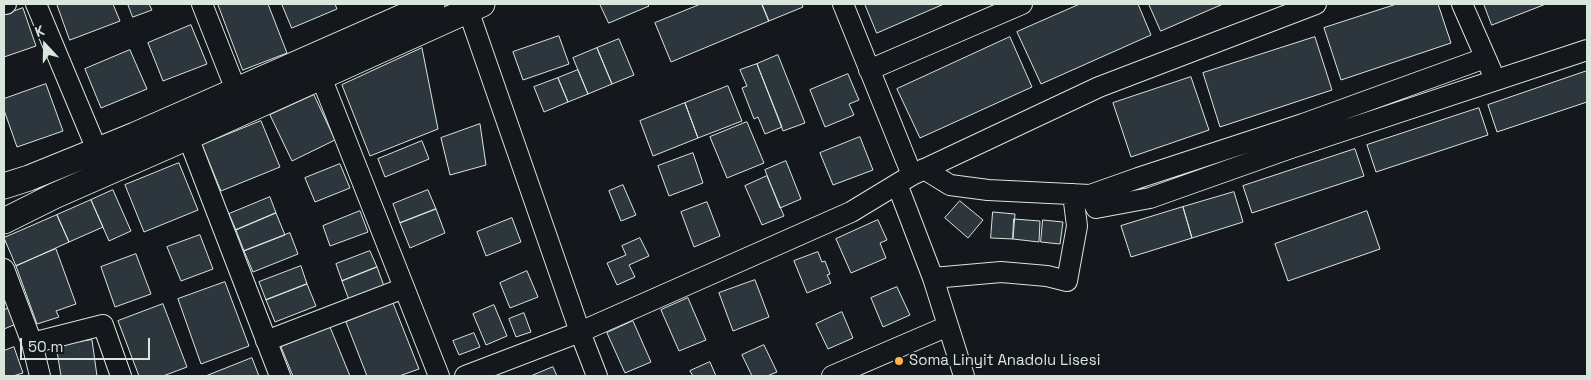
<!DOCTYPE html>
<style>
body{margin:0}
#map{position:relative;width:1591px;height:380px;overflow:hidden;background:#14181c;font-family:"Space Grotesk",sans-serif}
canvas{display:block}
.frame{position:absolute;inset:0;border:5px solid #d8e6dc;pointer-events:none}
.north{position:absolute;left:20px;top:20px;width:50px;height:50px;-webkit-text-stroke:4px #14181c;paint-order:stroke;rotate:339deg;font-size:14px;font-weight:700;line-height:20px;text-align:center;color:#d8e6dc}
.north::after{content:'';display:block;margin:auto;width:18px;height:22px;background:#d8e6dc;clip-path:polygon(50% 0,100% 100%,50% 72%,0 100%)}
.scale{position:absolute;left:20px;top:338px;width:130px;height:22px;box-sizing:border-box;border:2px solid #d8e6dc;border-top:0;padding-left:6px;font-size:15px;line-height:18px;white-space:nowrap;color:#d8e6dc;-webkit-text-stroke:4px #14181c;paint-order:stroke}
</style>
<div id="map">
<canvas width="1591" height="380"></canvas>
<div class="frame"></div>
<div class="north">K</div>
<div class="scale">50 m</div>
</div>
<script>
const ctx = document.querySelector('canvas').getContext('2d');
ctx.lineJoin = 'round';
function fillPath(path, color) { ctx.fillStyle = color; ctx.fill(path, 'evenodd'); }
function strokePath(path, color, width, dash) { ctx.strokeStyle = color; ctx.lineWidth = width; ctx.lineCap = dash ? 'butt' : 'round'; ctx.setLineDash(dash || []); ctx.stroke(path); }
function label(font, color, halo, rows, align = 'center') {
  ctx.font = font + ' "Space Grotesk",sans-serif'; ctx.lineWidth = 4; ctx.setLineDash([]); ctx.textBaseline = 'middle'; ctx.strokeStyle = halo; ctx.fillStyle = color; for (const [text, x, y, turn = 0] of rows) {
    ctx.save(); ctx.translate(x, y); ctx.rotate((+turn || 0) * Math.PI / 180); ctx.textAlign = isNaN(turn) ? turn : align; if (halo) ctx.strokeText(text, 0, 0); ctx.fillText(text, 0, 0); ctx.restore();
  }
}
const building = new Path2D(`
 M57 4H113L120 21 70 40Z
 M128 4H149L152 10 133 17Z
 M218 4H268L287 53 243 70Z
 M282 4H335L337 9 292 28Z
 M600 4H647L649 6 609 23Z
 M701 4H762L769 21 671 62 655 23Z
 M762 4H802L803 7 769 21Z
 M865 4H944L877 33Z
 M1080 4H1138L1151 35 1041 84 1017 32Z
 M1149 4H1223L1161 31Z
 M1397 4H1438L1451 43 1341 80 1324 28Z
 M1484 4H1546L1492 25Z
 M23 8 36 46 4 57V15Z
 M191 25 207 64 163 81 148 43Z
 M559 36 569 64 523 80 513 52Z
 M1010 37 1032 87 920 138 897 89Z
 M1315 37 1332 90 1220 127 1203 73Z
 M619 39 634 75 612 84 597 48Z
 M422 48 438 129 370 156 342 85Z
 M597 48 612 84 588 94 573 58Z
 M130 50 147 89 101 108 85 69Z
 M778 55 805 123 783 131 757 64Z
 M757 64 782 127 765 134 758 117 754 119 742 88 747 86 740 70Z
 M578 70 588 94 568 102 558 78Z
 M1587 71V102L1497 132 1488 105Z
 M848 74 859 100 849 104 854 115 825 127 810 90Z
 M1191 77 1209 130 1131 157 1113 103Z
 M558 78 568 102 544 112 534 87Z
 M46 84 63 131 17 147 4 110V99Z
 M728 86 742 121 698 138 685 103Z
 M314 95 335 140 292 161 270 115Z
 M685 103 698 138 653 156 640 121Z
 M1479 108 1488 135 1376 172 1367 145Z
 M261 121 280 167 221 191 202 145Z
 M747 122 764 163 727 178 710 137Z
 M480 124 486 165 450 175 441 138Z
 M860 137 873 170 833 185 820 153Z
 M422 141 429 159 385 177 378 159Z
 M1355 149 1364 176 1252 213 1243 186Z
 M693 153 703 183 669 196 658 166Z
 M786 161 801 199 780 208 765 170Z
 M179 163 198 210 144 232 125 185Z
 M340 164 350 188 315 202 305 178Z
 M767 176 784 216 762 225 745 186Z
 M623 185 636 215 621 221 609 191Z
 M113 190 131 231 109 241 91 200Z
 M428 190 436 209 400 223 393 204Z
 M1234 192 1243 222 1192 238 1183 207Z
 M270 197 276 213 236 230 229 214Z
 M91 200 103 227 69 242 57 215Z
 M960 201 983 220 968 238 945 218Z
 M707 202 720 236 694 247 681 212Z
 M1183 207 1192 238 1131 257 1121 226Z
 M436 209 445 233 410 248 400 223Z
 M360 211 368 232 330 246 323 226Z
 M1367 211 1380 249 1288 281 1275 244Z
 M993 212 1015 214 1013 239 991 238Z
 M276 213 285 235 244 251 236 230Z
 M57 215 69 242 16 266 4 238Z
 M512 218 521 242 486 256 477 232Z
 M1014 219 1040 221 1039 242 1013 239Z
 M878 220 887 240 880 243 886 258 851 273 836 239Z
 M1043 220 1063 222 1060 244 1041 242Z
 M290 233 298 254 253 272 244 251Z
 M200 235 213 269 181 281 167 247Z
 M640 238 649 256 629 265 635 277 617 285 607 263 626 255 622 246Z
 M56 249 76 304 56 311 59 317 37 324 16 266Z
 M370 251 377 267 342 281 336 264Z
 M818 252 822 262 825 261 830 274 827 275 831 283 807 293 794 261Z
 M136 254 151 294 115 307 101 267Z
 M301 266 307 284 266 300 259 282Z
 M377 267 384 286 349 300 342 281Z
 M527 271 538 297 510 308 500 283Z
 M755 280 769 317 733 331 719 293Z
 M225 282 249 346 201 364 178 299Z
 M307 284 316 306 275 322 266 300Z
 M897 287 910 315 883 327 871 298Z
 M688 298 706 340 679 351 661 310Z
 M393 303 419 369 399 376H367L346 322Z
 M163 304 187 367 163 376H139L118 321Z
 M494 305 507 336 486 345 473 314Z
 M15 306 21 322 4 329V310Z
 M842 312 853 338 828 349 816 324Z
 M524 313 531 332 516 337 509 319Z
 M633 321 651 362 625 373 607 333Z
 M330 327 350 376H293L281 347Z
 M474 333 480 347 459 355 453 341Z
 M92 340 97 376H61L56 345Z
 M764 345 777 372 767 376H752L742 355Z
 M14 347 23 373 13 376H4V351Z
 M252 358 259 376H206Z
 M710 362 716 376H693L690 371Z
 M553 367 557 376H531Z`);
fillPath(building, '#2c363c');
strokePath(building, '#d8e6dc', 1);
const minor = new Path2D(`
 M4 4H6
 M36 4 97 150
 M202 4 236 90
 M466 4 580 332 597 376
 M843 4 912 175
 M1462 4 1491 70
 M869 70 1022 4
 M321 77 439 376
 M188 137 280 376
 M924 169 950 185 988 190 1090 195 1138 178 1303 124 1485 58
 M897 184 933 278 964 376
 M1090 195 1096 208 1150 198 1291 148 1587 50
 M4 269 32 343 40 376
 M933 278 1001 272 1047 276 1067 281 1077 226 1073 194
 M266 341 404 288
 M32 343 103 325 121 376
 M465 376 580 332 851 212 912 175 1099 87 1316 4
 M832 376 948 326`);
const major = new Path2D(`
 M4 186 29 178 135 135 432 4
 M4 221 54 196 188 137 482 4`);
strokePath(minor, '#d8e6dc', 22);
strokePath(major, '#d8e6dc', 27);
strokePath(minor, '#14181c', 20);
strokePath(major, '#14181c', 25);
for (const [x, y, r, color] of [
 [899,361,5,"#ffb74d"]
]) { const dot = new Path2D(); dot.arc(x, y, r, 0, 2 * Math.PI); ctx.fillStyle = color; ctx.fill(dot); strokePath(dot, '#14181c', 2); }
label('15px', '#d8e6dc', '#14181c', [
 ["Soma Linyit Anadolu Lisesi",909,361]
], 'left');
</script>
